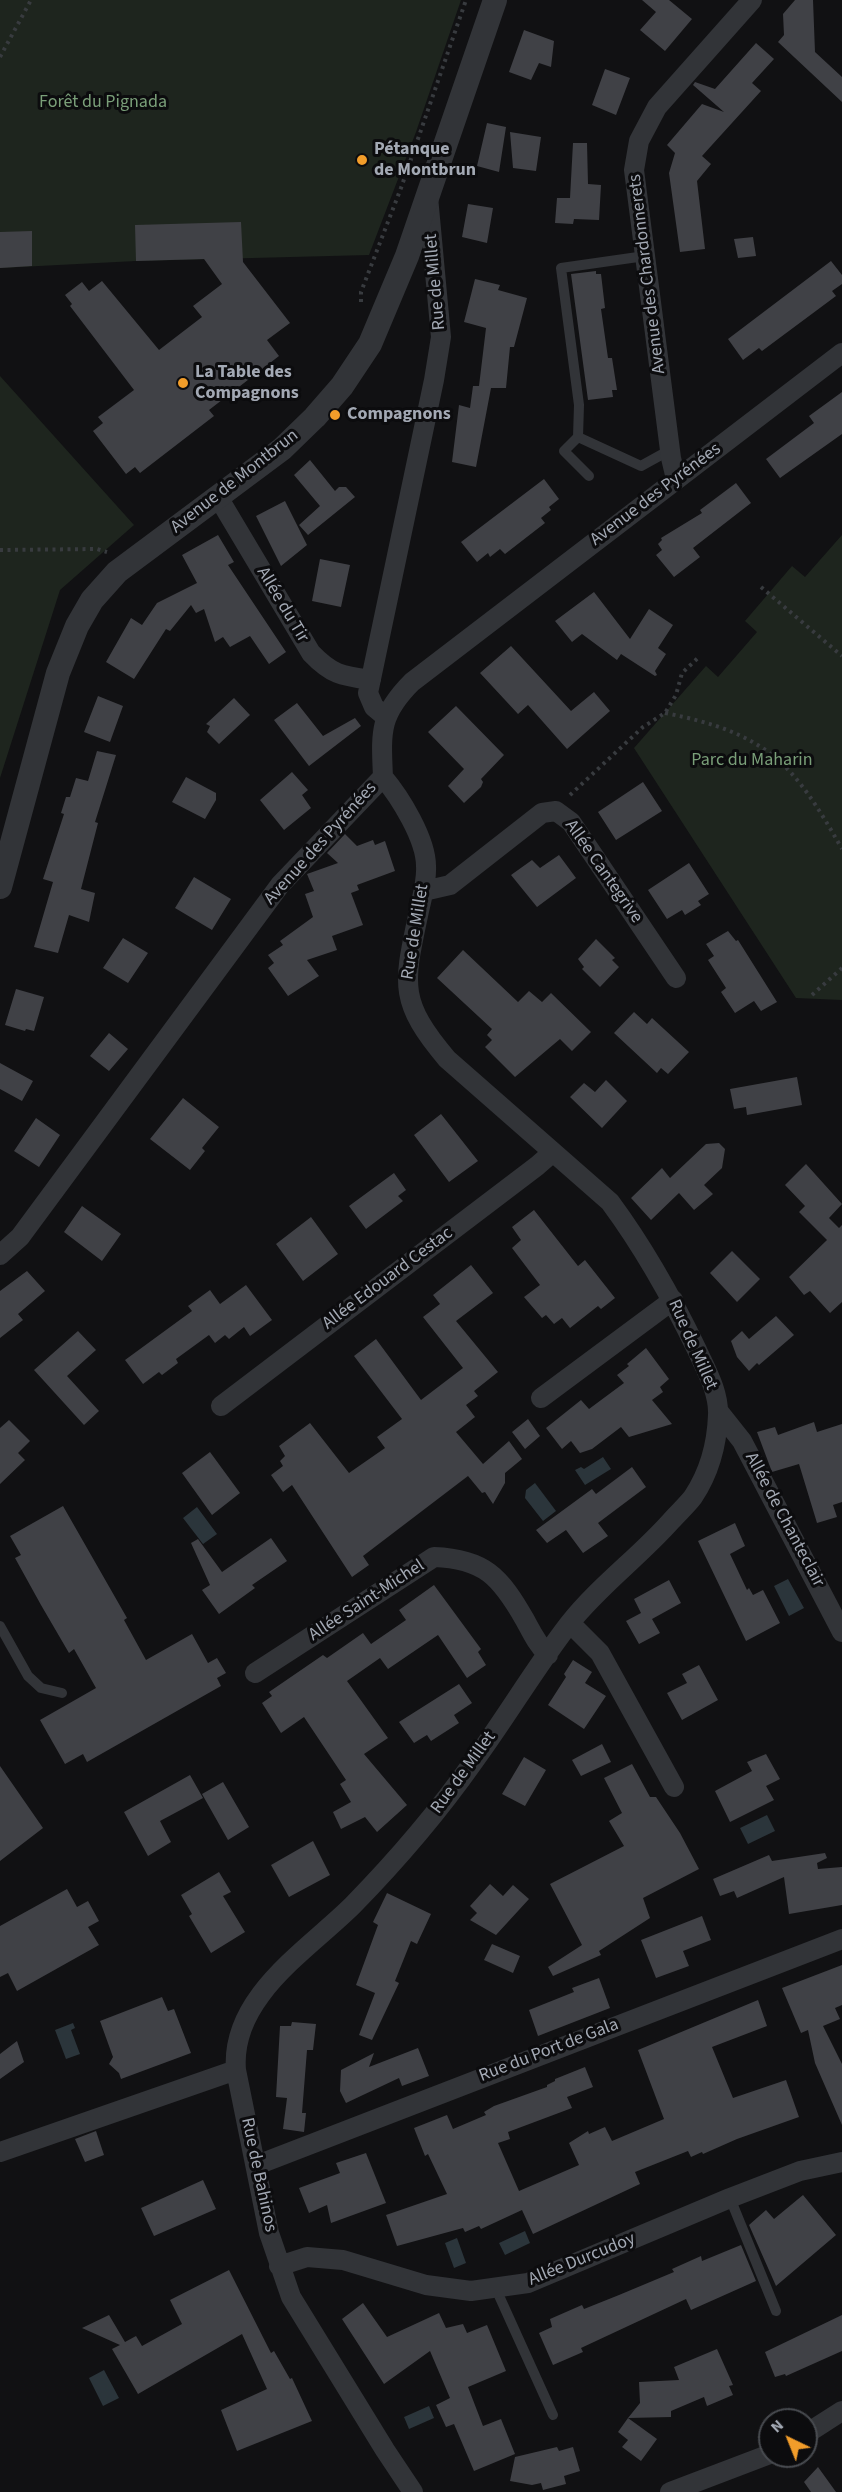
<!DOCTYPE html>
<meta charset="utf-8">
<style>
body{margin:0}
#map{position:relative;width:842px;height:2492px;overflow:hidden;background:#111113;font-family:"Source Sans 3",sans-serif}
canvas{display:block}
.north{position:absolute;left:758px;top:2408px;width:60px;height:60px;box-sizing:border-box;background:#0c0c0e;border:2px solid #484b50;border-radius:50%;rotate:317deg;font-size:16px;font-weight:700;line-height:24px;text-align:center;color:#a3a9b4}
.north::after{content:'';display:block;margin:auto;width:21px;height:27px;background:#f29d2a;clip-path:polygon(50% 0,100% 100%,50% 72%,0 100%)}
</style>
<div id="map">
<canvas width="842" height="2492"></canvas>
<div class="north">N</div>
</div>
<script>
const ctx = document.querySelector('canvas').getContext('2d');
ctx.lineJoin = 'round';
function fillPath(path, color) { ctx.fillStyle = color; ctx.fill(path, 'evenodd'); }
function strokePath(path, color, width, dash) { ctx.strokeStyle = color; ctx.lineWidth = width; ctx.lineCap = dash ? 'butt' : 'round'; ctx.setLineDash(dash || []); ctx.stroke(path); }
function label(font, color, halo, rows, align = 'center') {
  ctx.font = font + ' "Source Sans 3",sans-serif'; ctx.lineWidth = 6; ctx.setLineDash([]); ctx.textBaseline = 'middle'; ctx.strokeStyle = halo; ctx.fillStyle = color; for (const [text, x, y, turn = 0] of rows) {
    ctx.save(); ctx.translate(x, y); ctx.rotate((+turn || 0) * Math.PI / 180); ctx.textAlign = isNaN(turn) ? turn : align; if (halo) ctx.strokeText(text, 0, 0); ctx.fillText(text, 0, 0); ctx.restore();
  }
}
fillPath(new Path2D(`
 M0 0H461L416 132 369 255 136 261 0 268Z
 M0 376 134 525 60 590 0 778Z
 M842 535V1000L796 998 634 748 706 666 718 677 757 632 745 621 792 566 805 577Z`), '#1e251e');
fillPath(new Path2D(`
 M603 1457 611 1469 585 1485 575 1470 581 1467 584 1469Z
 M535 1483 556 1511 543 1521 525 1498 526 1490Z
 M197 1507 217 1534 203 1544 183 1518Z
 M788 1579 804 1608 789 1616 774 1586Z
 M767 1815 775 1831 748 1844 740 1828Z
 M73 2023 75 2028 71 2030 80 2054 66 2059 55 2030Z
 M525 2231 530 2243 505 2255 499 2243Z
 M457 2238 466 2263 454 2268 445 2243Z
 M104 2370 119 2398 103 2406 89 2378Z
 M429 2406 434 2418 409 2429 404 2417Z`), '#2b353b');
fillPath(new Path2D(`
 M642 0H669L692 19 665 51 640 30 656 12Z
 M795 0H813L815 52 842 77V102L778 42 784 35 783 14Z
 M524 30 554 41 551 67 539 63 531 80 509 72Z
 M756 43 774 59 752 83 761 91 702 156 711 164 697 181 705 249 680 252 669 173 675 153 667 145 702 104 724 112 693 85 695 82 715 89Z
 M605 69 630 78 616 115 592 105Z
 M487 123 506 127 499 172 477 166Z
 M510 132 541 137 536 171 513 168Z
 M573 143H587L588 184 601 185 599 220 574 219 573 224 555 223 557 198H570Z
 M468 204 493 208 487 243 462 237Z
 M241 222 243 262 290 323 267 340 279 356 209 410 214 416 140 473 135 467 126 474 93 431 103 423 98 417 134 390 70 306 72 304 65 295 82 282 89 291 102 281 159 350 202 317 193 306 222 284 204 259 136 261 135 225Z
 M32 231V266L0 268V232Z
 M753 237 756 256 738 258 734 239Z
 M831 261 842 275V284L832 291 836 296 762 351 759 348 743 360 728 339Z
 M596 271V274H601L605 308 601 309 608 358H612L617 390H612L613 397 588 400 571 274Z
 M475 279 500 285 498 290 527 298 514 347H510L506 388H491L476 467 452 462 459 405 470 408 473 386H479L486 328 464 322Z
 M842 392V434L780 478 766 459 814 423 809 416Z
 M310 460 335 491 339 487H346L355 497 308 535 299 525 320 506 294 475Z
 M544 479 559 499 549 507 551 510 541 518 545 523 505 554 500 549 490 557 488 553 477 562 461 542Z
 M736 483 751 503 693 548 700 557 674 577 656 555 662 550 658 544 662 540 661 538 702 513 700 510Z
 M285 501 307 545 281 566 256 516Z
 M218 535 234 562 228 565 286 652 269 664 250 636 230 647 223 637 215 642 204 609 196 613 191 605 170 631 166 629 134 679 106 662 131 618 142 625 157 603 197 583 182 555Z
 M320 559 350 565 341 607 312 601Z
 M594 592 630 639 649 609 673 625 658 648 666 654 655 671 657 675 655 676 621 654 617 660 582 634 572 642 555 621Z
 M511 646 571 711 594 692 610 711 567 749 528 705 518 714 480 673Z
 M98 696 123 706 110 742 84 732Z
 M234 698 250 715 219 744 207 732 210 726 206 724Z
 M297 703 323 736 355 718 361 726 309 766 274 720Z
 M456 706 504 755 481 779 483 782 481 787 464 803 448 786 464 769 428 732Z
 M97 751 116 755 95 822 98 823 81 889 95 893 89 922 69 915 58 953 34 947 53 882 43 879 64 814 61 813 66 797H70L76 778 88 781Z
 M292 772 308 790 302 795 311 808 284 830 260 800Z
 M186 777 216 793V800L205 819 172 802Z
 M643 782 662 811 616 840 598 812Z
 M345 834 357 846 373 840 375 845 385 841 395 871 357 885 359 890 351 893 363 925 332 936 337 950 307 960 319 976 288 996 268 968 274 963 268 955 283 945 280 941 313 917 305 894 314 891 307 874 338 863 327 853Z
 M559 855 576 878 537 907 511 875 532 860 540 868Z
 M689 863 709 894 698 901 701 905 685 915 682 910 667 919 648 890Z
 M194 877 231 899 212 930 175 908Z
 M728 931 736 941 738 940 777 1002 761 1011 754 1001 735 1013 721 992 726 988 708 960 714 956 706 944Z
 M123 938 148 953 128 983 103 968Z
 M596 939 615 958 612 960 619 967 600 987 582 969 584 967 578 959Z
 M463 950 518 1002 529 991 542 1002 551 993 591 1032 572 1051 560 1039 515 1077 485 1047 492 1040 487 1035 492 1029 437 978Z
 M16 989 44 997 34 1031 26 1029 25 1031 5 1025Z
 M634 1012 647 1024 652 1018 689 1052 668 1074 661 1068 657 1073 614 1033Z
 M109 1033 128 1049 109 1071 90 1056Z
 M0 1063 33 1081 22 1101 0 1089Z
 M797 1077 802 1105 747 1115 746 1107 734 1109 730 1089Z
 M606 1080 627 1101 602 1128 570 1097 584 1083 595 1092Z
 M183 1098 219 1127 202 1148 205 1151 190 1170 150 1139Z
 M441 1114 478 1161 449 1182 414 1135Z
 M36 1118 60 1135 39 1167 14 1151Z
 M719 1143 725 1149 722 1168 704 1185 713 1194 694 1210 679 1193 651 1220 631 1198 662 1168 670 1178 706 1144Z
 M806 1164 842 1204 829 1218 839 1228 842 1225V1302L830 1313 810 1291 804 1295 789 1277 827 1240 799 1212 805 1206 785 1185Z
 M394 1173 406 1190 398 1196 403 1201 366 1229 349 1206Z
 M82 1206 121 1234 102 1261 64 1232Z
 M534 1210 578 1266 585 1260 615 1298 601 1309 598 1306 570 1328 562 1318 554 1324 546 1315 542 1318 524 1297 540 1285 512 1248 521 1240 512 1227Z
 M311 1217 338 1254 303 1281 276 1244Z
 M732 1251 760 1279 737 1302 710 1273Z
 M471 1265 493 1293 456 1321 498 1372 474 1391 478 1396 466 1405 475 1417 456 1432 483 1464 509 1441 522 1459 505 1473V1483L493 1504 485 1492 482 1493 468 1476 363 1556 369 1565 352 1577 292 1485 283 1492 271 1475 283 1466 280 1461 285 1456 279 1446 310 1423 349 1473 385 1448 377 1437 402 1419 354 1356 376 1339 421 1400 463 1368 423 1317 440 1304 433 1295Z
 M27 1271 45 1291 18 1314 23 1320 0 1338V1291Z
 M246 1285 272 1320 250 1336 244 1327 229 1339 225 1335 215 1343 209 1335 176 1359 178 1363 162 1375 159 1372 143 1384 125 1360 192 1311 188 1306 210 1290 220 1304Z
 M776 1316 794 1335 759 1365 757 1363 749 1371 737 1357 731 1341 742 1331 749 1339Z
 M78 1331 96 1350 67 1376 99 1411 84 1425 34 1370Z
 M646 1348 669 1379 660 1387 663 1392 652 1400 672 1424 629 1437 621 1427 592 1449 580 1453 571 1441 562 1449 546 1428 581 1400 589 1409 624 1383 617 1375 629 1366 627 1364Z
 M528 1419 540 1436 525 1449 512 1432Z
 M9 1420 30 1441 18 1453 25 1460 0 1484V1428Z
 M814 1422 817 1432 842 1424V1502L833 1505 837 1517 817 1523 799 1464 772 1472 757 1432 775 1427 778 1435Z
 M210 1452 240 1493 212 1515 182 1473Z
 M632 1467 646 1487 598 1523 608 1536 583 1553 566 1530 547 1543 536 1530 592 1489 596 1494Z
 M63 1506 127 1618 124 1620 146 1660 192 1634 208 1663 217 1658 226 1673 217 1678 221 1686 87 1762 83 1754 65 1764 40 1720 96 1688 74 1649 69 1653 41 1605 15 1558 21 1555 10 1536Z
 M735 1523 745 1546 730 1554 747 1590 749 1588 753 1595 763 1590 780 1623 746 1641 698 1541Z
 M271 1538 287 1561 252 1585 255 1588 219 1614 202 1590 210 1585 191 1543 198 1539 222 1572Z
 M669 1580 681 1603 652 1619 660 1633 639 1644 626 1621 641 1613 634 1599Z
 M434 1585 481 1649 478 1652 486 1665 467 1678 438 1635 388 1669 380 1658 347 1681 388 1738 364 1754 407 1805 377 1832 365 1817 341 1829 333 1812 351 1802 340 1784 346 1780 304 1717 281 1733 262 1703 272 1696 269 1692 323 1655 327 1658 363 1633 371 1644 406 1620 399 1610Z
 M573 1660 592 1672 585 1683 606 1696 584 1729 548 1705 566 1677 564 1674Z
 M699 1665 718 1700 682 1720 667 1693 687 1683 682 1674Z
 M459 1684 472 1703 454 1715 459 1723 431 1741 427 1735 414 1743 399 1722Z
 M602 1744 611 1762 581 1776 572 1760Z
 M766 1754 780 1779 766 1786 774 1800 730 1822 715 1791 752 1771 747 1762Z
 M524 1757 546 1770 525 1806 502 1794Z
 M632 1764 650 1797H656L680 1833 699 1869 643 1898 650 1918 599 1951 601 1955 553 1976 548 1967 582 1945 550 1884 624 1846 609 1821 622 1813 604 1778Z
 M0 1766 43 1828 0 1861Z
 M190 1775 203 1798 160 1821 171 1842 148 1856 124 1812Z
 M223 1782 249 1827 228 1840 202 1794Z
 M313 1841 330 1875 289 1897 271 1865Z
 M825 1853 827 1858 817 1863 818 1869 842 1867V1905L789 1914 784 1877 737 1898 734 1891 720 1896 713 1879 769 1855 772 1861Z
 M219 1872 231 1892 223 1896 245 1932 211 1953 189 1916 192 1914 181 1895Z
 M490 1884 503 1896 513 1885 529 1899 496 1935 470 1920 477 1913 470 1906Z
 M67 1889 77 1907 88 1901 99 1921 88 1927 99 1945 17 1991 8 1973 0 1977V1926Z
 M387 1893 431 1914 417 1944 411 1941 395 1981 399 1983 372 2040 359 2035 375 1993 356 1985 378 1925 373 1922Z
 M702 1916 711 1940 683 1951 689 1966 656 1978 641 1940Z
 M492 1944 520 1956 513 1973 484 1960Z
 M842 1965V2005L835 2008 840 2019 823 2026 842 2064V2125L815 2063 808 2030 801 2033 782 1988Z
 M599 1978 610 2008 538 2036 529 2010 574 1992 572 1988Z
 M162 1997 168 2011 174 2009 191 2053 121 2079 119 2073 109 2064 113 2057 100 2021Z
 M758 2000 767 2026 712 2047 733 2098 786 2080 799 2117 737 2139 703 2154 702 2152 691 2157 688 2151 635 2172 640 2184 533 2234 522 2210 481 2229 479 2226 465 2232 463 2228 397 2246 386 2215 447 2194 428 2154 425 2156 414 2128 447 2115 453 2129 486 2115 484 2112 494 2106 547 2087V2085L555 2081V2079L585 2067 593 2087 567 2097 572 2108 508 2132 510 2139 498 2143 519 2191 579 2165 569 2143 588 2131 589 2134 605 2127 612 2141 664 2119 638 2050Z
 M292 2022 316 2024 313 2050H307L302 2113H306L304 2132 283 2129 287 2098 276 2097 280 2026H291Z
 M17 2041 24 2062 0 2079V2054Z
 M418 2048 429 2076 402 2086 399 2078 346 2103 340 2091 341 2070 374 2053 369 2067Z
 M96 2131 104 2155 85 2162 75 2139Z
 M366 2153 386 2203 331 2223 327 2205 309 2213 299 2188 340 2173 336 2163Z
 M203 2180 216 2209 154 2236 141 2208Z
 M803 2195 836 2235 776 2286 749 2225 766 2210 774 2219Z
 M741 2245 756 2281 691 2310 686 2299 581 2348 583 2352 553 2365 539 2333 552 2327 550 2319 582 2305 584 2309 619 2295 674 2272 672 2269 701 2256 702 2261Z
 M229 2270 271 2353 274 2351 290 2379 292 2378 312 2421 237 2451 221 2410 267 2389 242 2334 138 2394 112 2349 120 2345 82 2328 109 2315 125 2342 136 2336 142 2346 182 2324 170 2300Z
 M363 2303 387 2337 439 2313 446 2328 463 2324 467 2333 487 2325 506 2371 468 2387 483 2426 501 2419 515 2454 474 2471 454 2424 446 2427 436 2405 450 2398 430 2351 384 2384 342 2319Z
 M842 2315V2351L786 2376 785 2374 775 2377 765 2352Z
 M717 2349 733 2385 729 2386 733 2395 707 2406 704 2397 671 2411V2417L628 2418 640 2403 639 2382 679 2380 674 2367Z
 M628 2418 657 2439 641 2461 622 2447 628 2440 618 2432Z
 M557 2447 559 2451 573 2447 580 2471 564 2476 566 2484 543 2490 541 2483 532 2485 510 2481 515 2457Z
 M818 2467 836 2492H811L804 2482Z`), '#404146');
strokePath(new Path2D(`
 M0 57 31 0
 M361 302V292L401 188 466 0
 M0 550 97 549 107 552
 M761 587 842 656
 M665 713C766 733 793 762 842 849
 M570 795 643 727 665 713 676 695 682 673 699 657
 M812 995 842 968`), '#383b3f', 4, [3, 4.5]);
strokePath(new Path2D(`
 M645 256 561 268 579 405 578 437 641 466 670 450
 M578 437 564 451 589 476
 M0 1626 28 1676 41 1688 62 1693
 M730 2198 776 2311
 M496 2289 553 2415`), '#323438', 10);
strokePath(new Path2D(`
 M676 479 671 458 634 170 639 141 657 107 752 0
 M218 497 311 653C332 675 342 676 371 680
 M386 717 374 707 368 693 434 380 441 337 428 197
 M383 777C400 797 426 839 426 866 427 881 422 897 419 911 404 983 397 1000 447 1059L610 1202C644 1248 672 1298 697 1350 706 1370 719 1392 718 1415 717 1443 709 1473 693 1497 687 1505 678 1513 671 1521 639 1557 599 1586 569 1624 535 1668 507 1716 474 1761 438 1812 397 1860 353 1905 308 1950 230 1997 236 2070L269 2233 291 2297 385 2450 413 2492
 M424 891 450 885 542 813 556 811 571 822 676 978
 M0 1255 20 1237 280 885 383 777C381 732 379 715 412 682L842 353
 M541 1398 673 1300
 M221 1406 537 1166 553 1152
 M719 1412 742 1441 842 1632
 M570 1623 600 1653 674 1787
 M255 1673 434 1557C484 1559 500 1576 525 1620 532 1633 537 1644 548 1655
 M0 2152 236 2070
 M257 2165 842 1939
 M279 2266 307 2257 343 2260 426 2285 471 2291 528 2283 730 2198 800 2171 842 2162
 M806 2434 842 2411
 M670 2492 770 2454`), '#323438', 20);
strokePath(new Path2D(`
 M0 887 58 673 77 626 92 600 117 572 282 449 315 417 342 386 370 344 407 256 495 0`), '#323438', 24);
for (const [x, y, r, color] of [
 [362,160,6,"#f29d2a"],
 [183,383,6,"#f29d2a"],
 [335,415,6,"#f29d2a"]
]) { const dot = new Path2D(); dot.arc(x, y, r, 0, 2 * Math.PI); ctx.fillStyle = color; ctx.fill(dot); strokePath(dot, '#0c0c0e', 2); }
label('18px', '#7a9f79', '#0c0c0e', [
 ["Forêt du Pignada",103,103],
 ["Parc du Maharin",752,761]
]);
label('bold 18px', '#a3a9b4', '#0c0c0e', [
 ["Pétanque",374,150],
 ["de Montbrun",374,171],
 ["La Table des",195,373],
 ["Compagnons",195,394],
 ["Compagnons",347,415]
], 'left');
label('18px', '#a3a9b4', '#0c0c0e', [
 ["Avenue des Chardonnerets",648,274,-97],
 ["Rue de Millet",436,282,-95],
 ["Avenue de Montbrun",235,482,-38],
 ["Avenue des Pyrénées",656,495,-37],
 ["Allée du Tir",282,605,59],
 ["Avenue des Pyrénées",321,844,-48],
 ["Allée Cantegrive",603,872,55],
 ["Rue de Millet",416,932,-81],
 ["Allée Edouard Cestac",388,1279,-37],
 ["Rue de Millet",692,1345,66],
 ["Allée de Chanteclair",784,1520,62],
 ["Allée Saint-Michel",367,1601,-33],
 ["Rue de Millet",464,1773,-54],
 ["Rue du Port de Gala",549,2051,-21],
 ["Rue de Bahinos",258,2175,78],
 ["Allée Durcudoy",582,2260,-22]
]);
</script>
